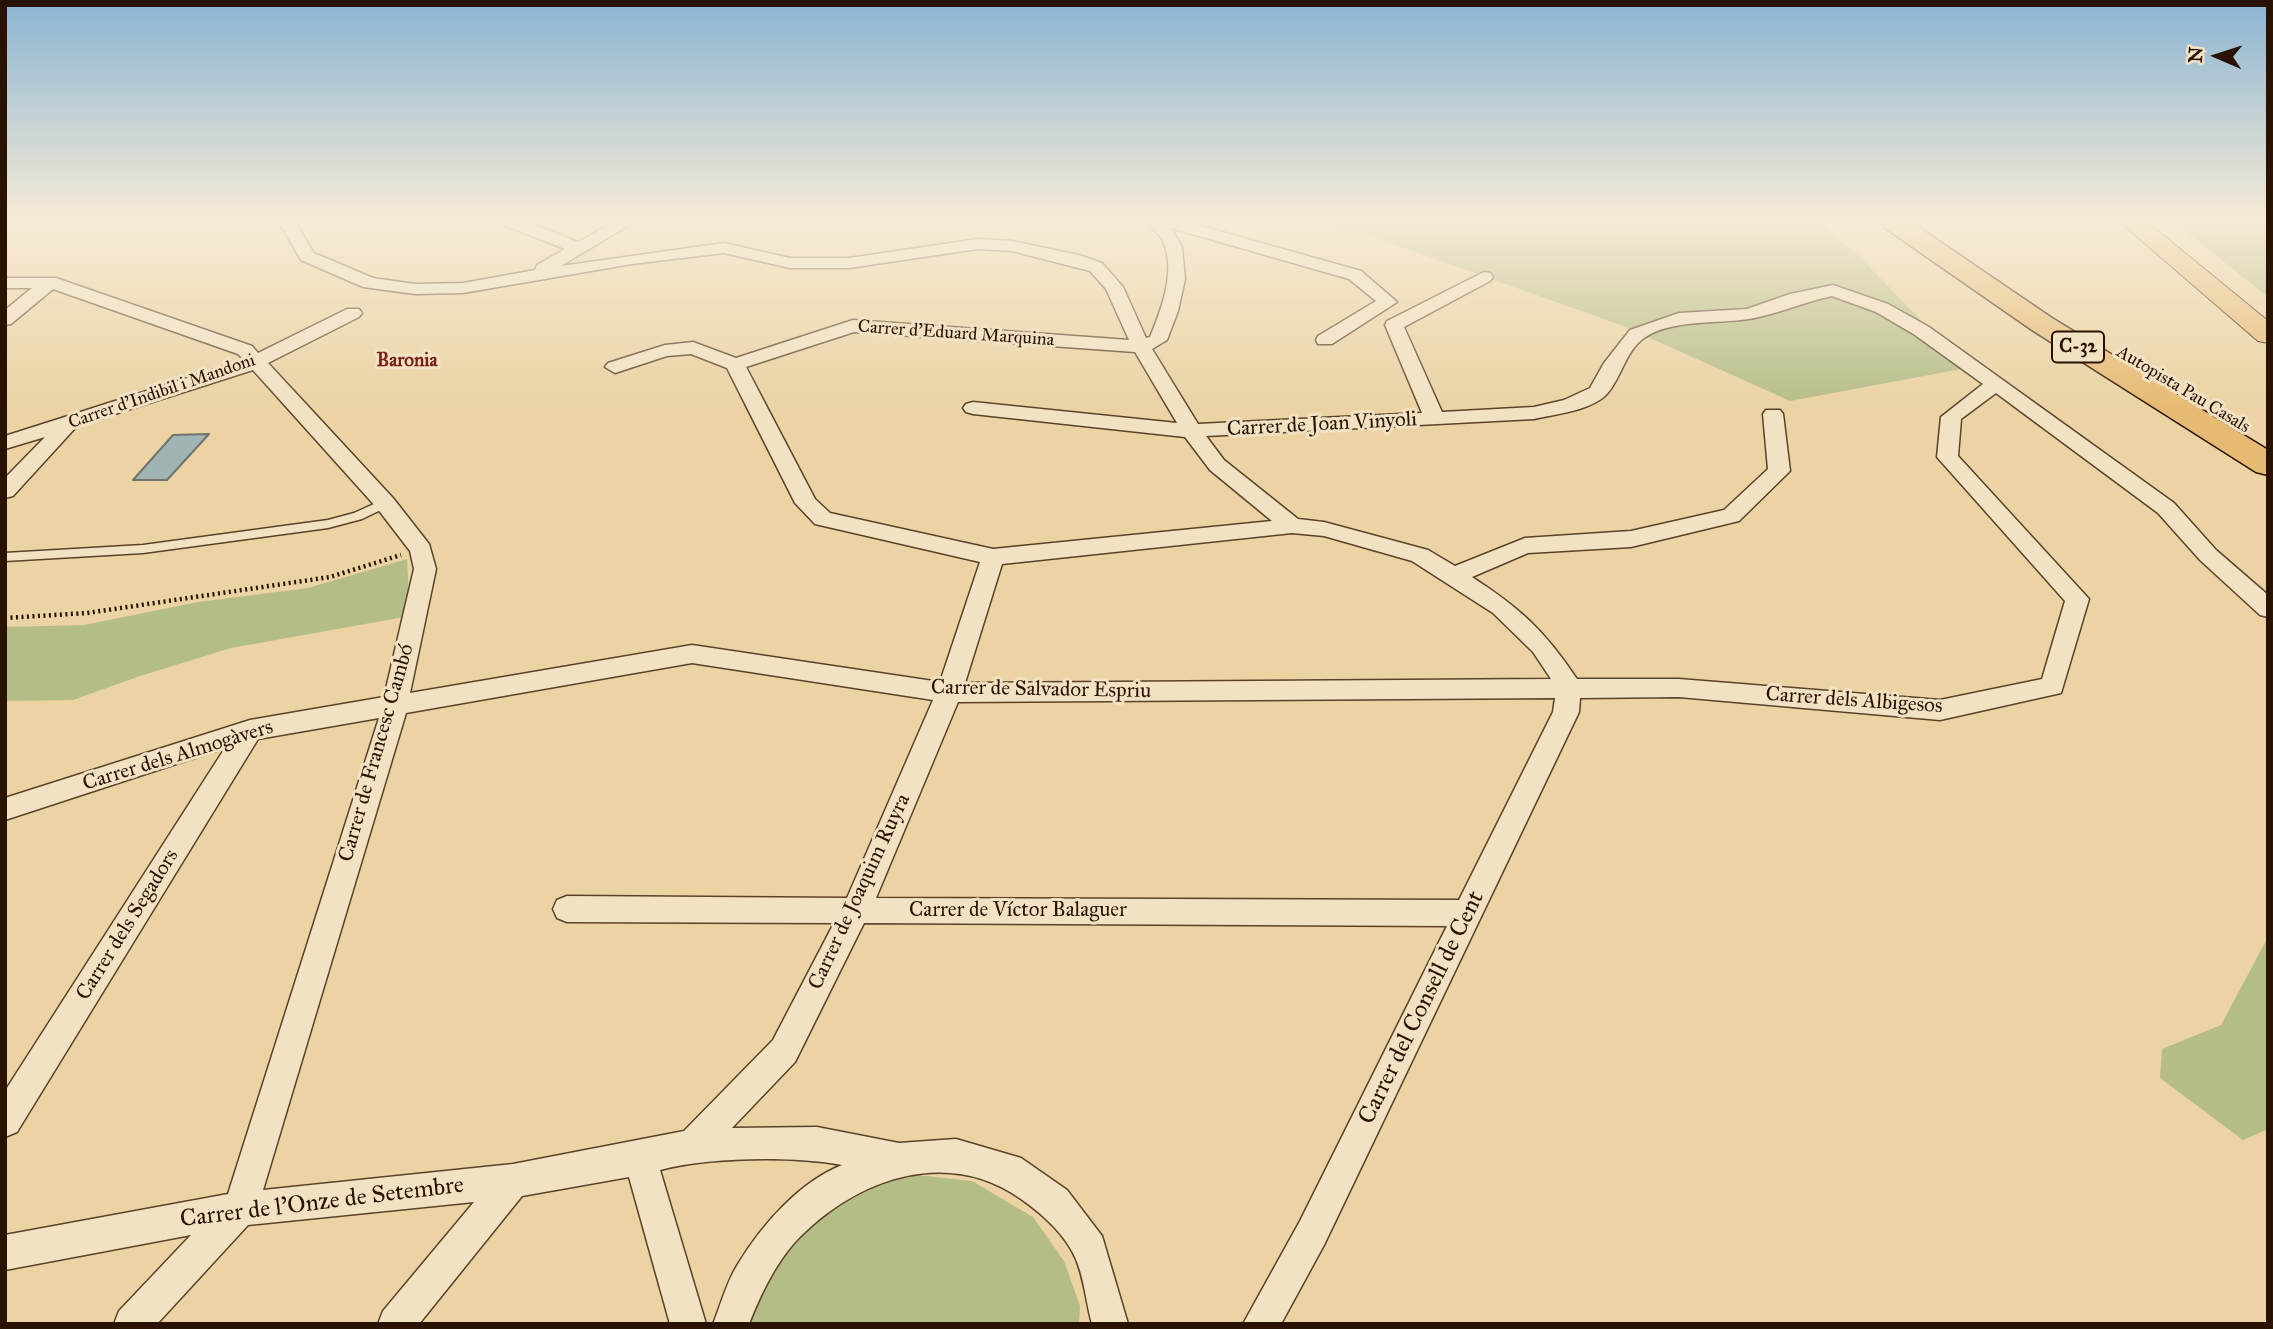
<!DOCTYPE html>
<meta charset="utf-8">
<style>
body{margin:0}
#map{position:relative;width:2273px;height:1329px;overflow:hidden;background:#ebd3a4;font-family:"IM FELL Great Primer",serif}
canvas{display:block}
.frame{position:absolute;inset:0;border:7px solid #2a1200;pointer-events:none}
.north{position:absolute;left:2182px;top:21px;width:70px;height:70px;-webkit-text-stroke:5px #f2e2c4;paint-order:stroke;rotate:273deg;font-size:19px;font-weight:700;line-height:28px;text-align:center;color:#2a1200}
.north::after{content:'';display:block;margin:auto;width:24px;height:32px;background:#2a1200;clip-path:polygon(50% 0,100% 100%,50% 72%,0 100%)}
</style>
<div id="map">
<canvas width="2273" height="1329"></canvas>
<div class="frame"></div>
<div class="north">N</div>
</div>
<script>
const ctx = document.querySelector('canvas').getContext('2d');
ctx.lineJoin = 'round';
function fillPath(path, color) { ctx.fillStyle = color; ctx.fill(path, 'evenodd'); }
function strokePath(path, color, width, dash) { ctx.strokeStyle = color; ctx.lineWidth = width; ctx.lineCap = dash ? 'butt' : 'round'; ctx.setLineDash(dash || []); ctx.stroke(path); }
function label(font, color, halo, rows, align = 'center') {
  ctx.font = font + ' "IM FELL Great Primer",serif'; ctx.lineWidth = 6; ctx.setLineDash([]); ctx.textBaseline = 'middle'; ctx.strokeStyle = halo; ctx.fillStyle = color; for (const [text, x, y, turn = 0] of rows) {
    ctx.save(); ctx.translate(x, y); ctx.rotate((+turn || 0) * Math.PI / 180); ctx.textAlign = isNaN(turn) ? turn : align; if (halo) ctx.strokeText(text, 0, 0); ctx.fillText(text, 0, 0); ctx.restore();
  }
}
fillPath(new Path2D(`
 M1317 222H1817L1859 256 1967 368 1790 401 1621 325 1359 232Z
 M2174 222H2268V297Z
 M407 559 410 616 231 648 140 676 73 700 5 701V627L84 625 198 602 308 588Z
 M2268 937V1129L2243 1140 2160 1078 2162 1049 2221 1025Z
 M918 1175 972 1181 1033 1217 1064 1261 1080 1306 1079 1324H746L765 1278 805 1227 880 1182Z`), '#b5bd87');
const water = new Path2D(`
 M209 434 167 480H133L173 435Z`);
fillPath(water, '#9fb4b3');
strokePath(water, '#70736b', 2);
const service = new Path2D(`
 M385 499 389 500 390 503 389 506 362 519 328 528 143 553 5 561V553L143 545 328 520 354 513Z`);
const minor = new Path2D(`
 M275 222H295L314 253 373 278 415 284 463 283 535 270 537 265 565 249 506 226 504 222H527L578 242 614 222H634L561 266 724 243 790 258H849L978 239 1012 241 1079 255 1102 263 1123 287 1146 338 1150 337C1162 308 1177 269 1162 239 1158 233 1152 228 1148 222H1187L1361 271 1397 302 1332 344H1318L1316 340 1318 336 1376 301 1349 279 1171 228 1182 247 1185 279 1178 311 1167 340 1152 349 1198 424 1422 413 1385 325 1387 321 1484 272 1490 273 1493 277 1490 281 1404 327 1442 412 1534 407 1564 400 1590 388 1604 363 1630 330 1679 313 1747 309 1790 294 1833 285 1888 304 1929 327 2174 503 2216 550 2268 595V617L2260 615 2200 560 2158 513 1996 393 1961 419 1958 456 2089 599 2061 693 1940 720 1679 697 1580 698 1579 712 1324 1245 1281 1324H1243L1300 1221 1447 926 864 923 795 1062 732 1128 817 1127 899 1143 956 1139 1021 1158 1067 1190 1102 1236 1128 1324H1092C1086 1303 1084 1276 1075 1257 1064 1233 1041 1213 1021 1199 949 1148 863 1177 804 1233 779 1256 761 1293 749 1324H713C721 1304 727 1281 738 1264 762 1225 798 1183 842 1165 791 1156 710 1157 660 1170L706 1324H670L629 1177 522 1196 419 1324H378L383 1311 474 1202 248 1225 157 1324H114L119 1311 191 1235 5 1270V1235L228 1194 379 718 258 739 17 1132 5 1137V1091L225 748 5 820V798L250 720 384 697 414 569 410 551 377 508 253 370 77 426 13 496 5 498V478L45 437 5 449V436L244 360 238 354 53 289 11 324 5 325V310L32 288H5V278H56L252 346 258 353 347 309H359L362 313 359 317 268 363 393 498 429 544 436 569 410 693 692 645 940 682 980 562 815 524 795 503 727 368 691 354 667 356 615 373 605 367 608 363 665 345 693 342 736 358 853 320 1129 340 1106 289 1090 271 1012 251 978 249 849 268H790L724 253 632 264 463 293 415 294 363 287 301 260 282 227ZM1832 296 1876 312 1915 335 1983 384 1941 417 1937 457 2065 601 2042 679 1940 700 1679 679H1577C1544 630 1521 609 1472 577L1528 553 1631 547 1739 521 1790 471 1783 414 1780 410H1766L1763 414 1768 469 1724 510 1631 531 1525 538 1455 566 1428 550 1324 522 1298 519 1224 460 1206 436 1534 419C1556 414 1588 411 1605 396 1620 382 1625 351 1644 338 1671 319 1718 324 1749 319 1775 315 1804 302 1832 296ZM854 332 1135 352 1177 423 973 402 966 404 963 408 966 412 973 414 1185 437 1210 470 1272 521 993 549 830 513 815 499 746 367ZM1292 533 1324 536 1412 561 1493 613 1533 652 1551 679 965 683 1002 564ZM692 663 933 700 847 898 567 896 557 900 553 909 557 918 567 922 834 923 773 1040 684 1131 513 1164 263 1190 406 713ZM1555 698 1553 712 1459 900 876 898 958 702Z`);
const primary = new Path2D(`
 M2120 222H2147L2268 321V343L2258 341Z`);
const motorway = new Path2D(`
 M1881 222H1911L2052 318 2268 450V475L2256 472 2032 330 1885 228Z`);
strokePath(service, '#5a4229', 3);
strokePath(minor, '#5a4229', 3);
strokePath(primary, '#2a1200', 2);
strokePath(motorway, '#2a1200', 3);
strokePath(new Path2D(`
 M5 618 87 613 330 577 401 555`), '#2a1200', 4.5, [2, 3.5]);
fillPath(service, '#f2e2c4');
fillPath(minor, '#f2e2c4');
fillPath(primary, '#e6ba72');
fillPath(motorway, '#e6ba72');
const sky = ctx.createLinearGradient(0, 0, 0, 408);
sky.addColorStop(0, '#8bb4d3');
sky.addColorStop(0.54, '#f6ebd6');
sky.addColorStop(1, '#f6ebd600');
ctx.fillStyle = sky;
ctx.fillRect(0, 0, 2273, 408);
label('18px', '#2a1200', '#f2e2c4', [
 ["Carrer d'Eduard Marquina",956,334,4],
 ["Autopista Pau Casals",2183,390,31],
 ["Carrer d'Indibil i Mandoni",162,392,-19]
]);
for (const [x, y, w] of [
 [2078,347,52]
]) { const box = new Path2D(); box.roundRect(x - w / 2, y - 15.5, w, 31, 5); ctx.fillStyle = '#f2e2c4'; ctx.fill(box); strokePath(box, '#2a1200', 2); }
label('bold 19px', '#2a1200', null, [
 ["C-32",2078,347]
]);
label('bold 19px', '#7a1f14', '#f2e2c4', [
 ["Baronia",407,361]
]);
label('21px', '#2a1200', '#f2e2c4', [
 ["Carrer de Joan Vinyoli",1322,425,-3],
 ["Carrer de Salvador Espriu",1041,690,1],
 ["Carrer dels Albigesos",1854,701,4],
 ["Carrer de Francesc Cambó",377,753,-74],
 ["Carrer dels Almogàvers",178,756,-17],
 ["Carrer de Joaquim Ruyra",860,892,-65],
 ["Carrer de Víctor Balaguer",1018,911],
 ["Carrer dels Segadors",128,925,-58]
]);
label('24px', '#2a1200', '#f2e2c4', [
 ["Carrer del Consell de Cent",1422,1008,-64],
 ["Carrer de l'Onze de Setembre",322,1203,-7]
]);
</script>
